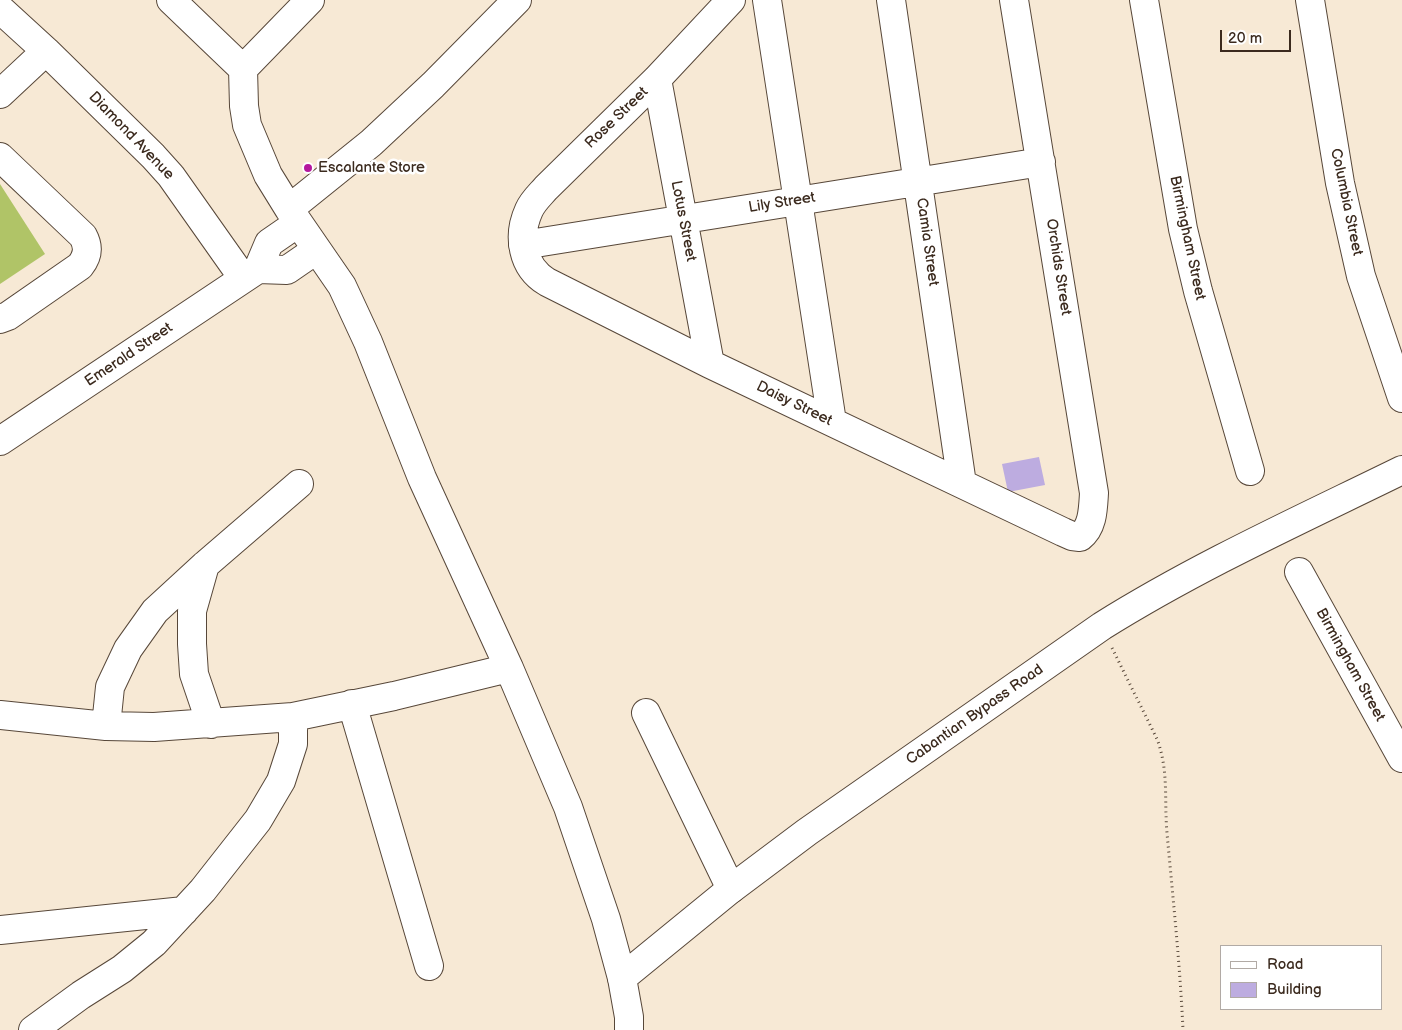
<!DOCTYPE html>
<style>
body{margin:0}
#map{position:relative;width:1402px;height:1030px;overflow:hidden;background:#f7e9d5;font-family:"Balsamiq Sans",sans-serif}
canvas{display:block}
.legend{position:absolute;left:1220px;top:945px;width:162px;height:65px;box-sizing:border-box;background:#fff;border:1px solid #b1aaa5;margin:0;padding:6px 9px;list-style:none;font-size:15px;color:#3b2a1e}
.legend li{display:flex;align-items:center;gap:10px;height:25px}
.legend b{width:25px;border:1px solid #b1aaa5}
.scale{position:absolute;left:1220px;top:30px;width:71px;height:22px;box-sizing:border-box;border:2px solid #3b2a1e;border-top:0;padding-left:6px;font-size:15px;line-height:18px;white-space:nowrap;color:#3b2a1e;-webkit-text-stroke:4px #fff;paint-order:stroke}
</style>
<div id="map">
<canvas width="1402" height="1030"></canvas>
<ul class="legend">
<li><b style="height:6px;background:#fff"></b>Road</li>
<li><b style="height:14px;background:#bdace0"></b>Building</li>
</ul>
<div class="scale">20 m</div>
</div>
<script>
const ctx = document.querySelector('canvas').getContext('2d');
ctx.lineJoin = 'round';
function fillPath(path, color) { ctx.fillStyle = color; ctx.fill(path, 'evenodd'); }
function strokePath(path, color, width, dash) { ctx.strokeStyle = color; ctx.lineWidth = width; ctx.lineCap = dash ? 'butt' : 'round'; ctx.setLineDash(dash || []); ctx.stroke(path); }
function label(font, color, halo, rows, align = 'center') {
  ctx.font = font + ' "Balsamiq Sans",sans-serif'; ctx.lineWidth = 5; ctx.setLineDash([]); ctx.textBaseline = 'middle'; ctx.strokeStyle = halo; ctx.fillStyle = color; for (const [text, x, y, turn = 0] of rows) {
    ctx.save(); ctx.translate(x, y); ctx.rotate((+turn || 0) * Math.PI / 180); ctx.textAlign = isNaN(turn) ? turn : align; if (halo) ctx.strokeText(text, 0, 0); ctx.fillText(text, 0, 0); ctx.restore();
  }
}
fillPath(new Path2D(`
 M0 184 45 254 0 284Z`), '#b0c467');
fillPath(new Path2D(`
 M1039 457 1045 485 1008 492 1002 464Z`), '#bdace0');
const minor = new Path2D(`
 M171 0 243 69
 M310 0 243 69 244 106 247 125 268 175 289 209 342 286 368 342 422 478 509 668 568 807 606 919 622 978
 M731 0 657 79 546 188C540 195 533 201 529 210 517 236 522 267 547 282L710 364 1063 532 1072 536 1080 537C1093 527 1093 509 1094 493L1014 0
 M767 0 832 422
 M891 0 962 484
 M1144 0 1183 229 1198 291 1250 471
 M1310 0 1340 183 1361 276 1402 398
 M0 9 46 51 153 156 171 176 243 278
 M657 79 710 364
 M0 94 46 51
 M0 157 83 236C89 247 88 256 80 266L8 316 0 319
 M289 209 371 143 433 85 517 0
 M523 245 1041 162
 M258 269 287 270 316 250
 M0 441 258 269 269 243 298 223
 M205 565 192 611V644L194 674 211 724
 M1299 572 1402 758
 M352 704 429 966
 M646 713 731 889
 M0 715 106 726 154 727 293 717 394 696 509 668
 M106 726 110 687 128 649 155 611 205 565 299 484
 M0 930 184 911
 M33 1030 81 995 122 969 154 943 203 890 258 820 281 781 293 744V717`);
const major = new Path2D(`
 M629 1030V1017L622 978 731 889 807 832 1102 626C1198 566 1300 520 1402 470`);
strokePath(minor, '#574739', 30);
strokePath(major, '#574739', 30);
strokePath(new Path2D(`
 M1112 648 1157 739C1169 771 1164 799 1167 833 1173 899 1180 964 1183 1030`), '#574739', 3, [1, 4]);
strokePath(minor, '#fff', 28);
strokePath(major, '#fff', 28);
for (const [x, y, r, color] of [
 [308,168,5,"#b5179e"]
]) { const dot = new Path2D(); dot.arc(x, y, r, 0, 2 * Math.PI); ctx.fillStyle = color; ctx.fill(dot); strokePath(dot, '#fff', 2); }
label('15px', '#3b2a1e', '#fff', [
 ["Rose Street",617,118,-44],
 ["Diamond Avenue",131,136,46],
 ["Columbia Street",1346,202,78],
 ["Lily Street",782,203,-9],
 ["Lotus Street",683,221,79],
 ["Birmingham Street",1187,238,78],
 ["Camia Street",927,242,82],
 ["Orchids Street",1058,267,81],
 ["Emerald Street",129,355,-34],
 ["Daisy Street",794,404,26],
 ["Birmingham Street",1350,665,61],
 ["Cabantian Bypass Road",975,715,-35]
]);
label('15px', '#3b2a1e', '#fff', [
 ["Escalante Store",318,168]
], 'left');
</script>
